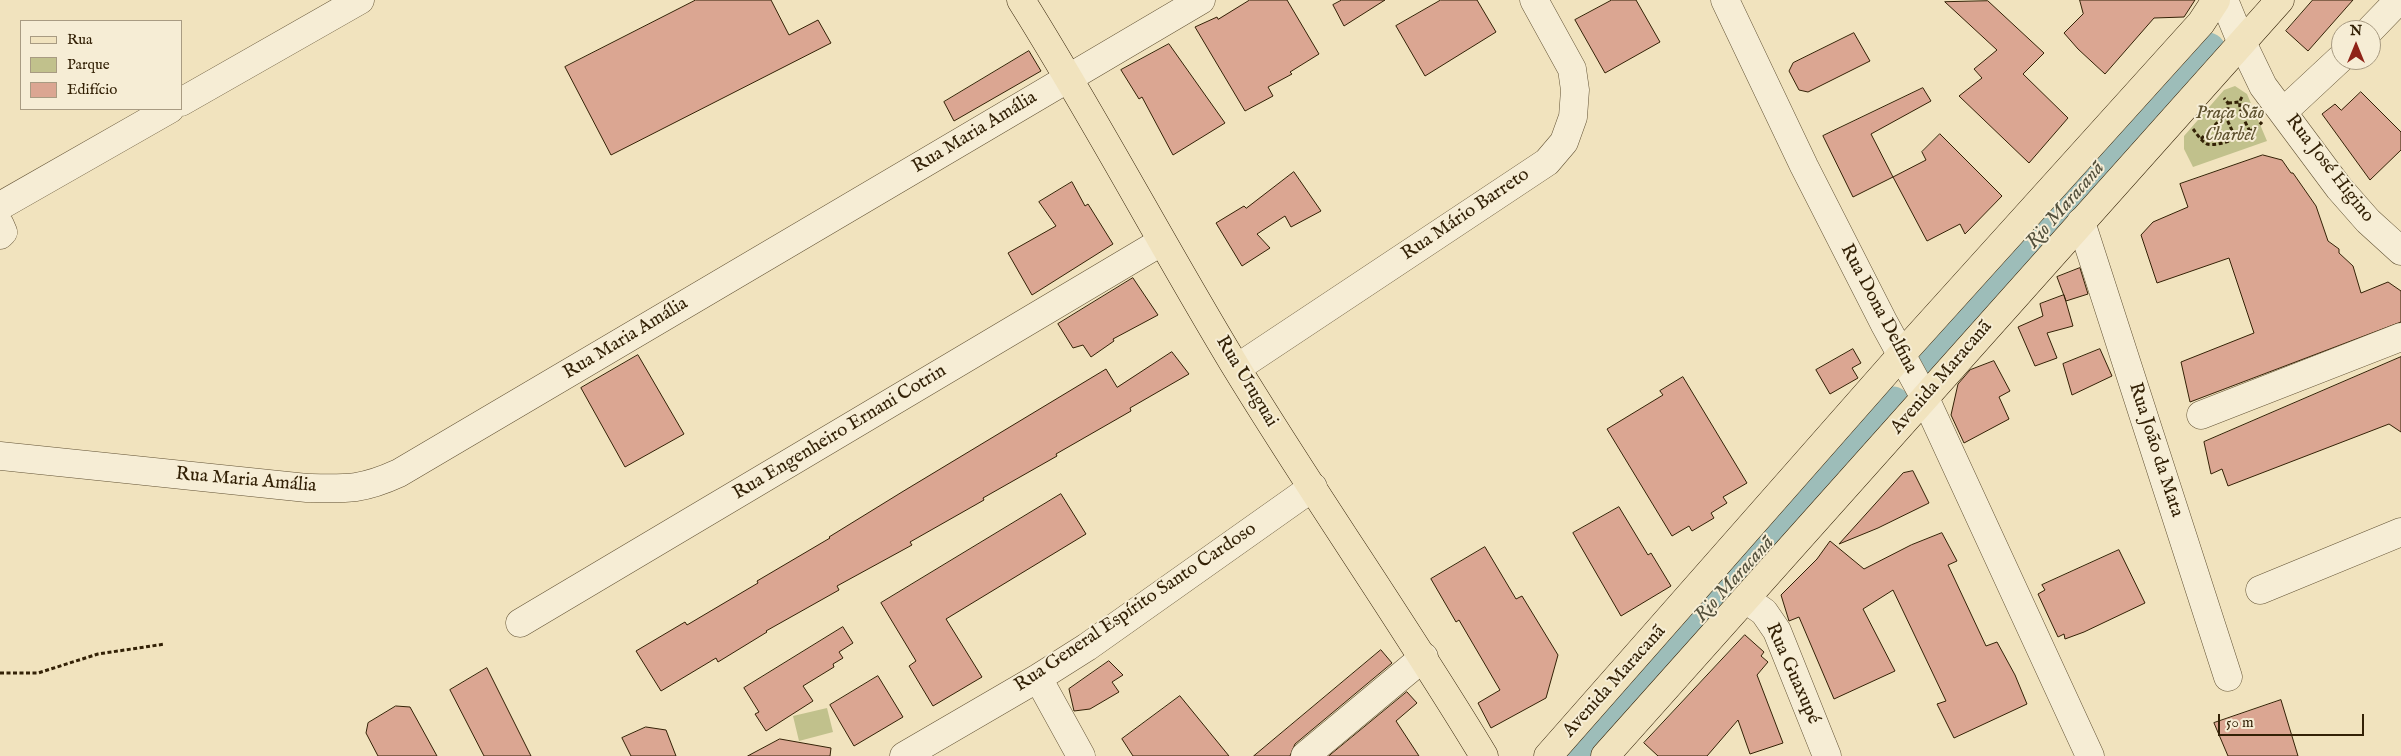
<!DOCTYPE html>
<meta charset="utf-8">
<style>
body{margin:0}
#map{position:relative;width:2401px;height:756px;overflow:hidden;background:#f1e3be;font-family:"IM FELL English",serif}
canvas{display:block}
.legend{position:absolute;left:20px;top:20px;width:162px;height:90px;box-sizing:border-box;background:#f6edd5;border:1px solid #a89b82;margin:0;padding:6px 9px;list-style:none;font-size:15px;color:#332106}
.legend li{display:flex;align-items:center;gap:10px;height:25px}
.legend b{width:25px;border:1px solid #a89b82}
.north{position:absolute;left:2331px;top:20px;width:50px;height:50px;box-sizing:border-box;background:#f6edd5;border:1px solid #a89b82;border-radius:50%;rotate:0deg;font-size:14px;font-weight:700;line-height:20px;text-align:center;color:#332106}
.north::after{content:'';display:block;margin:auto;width:18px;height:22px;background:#8f2418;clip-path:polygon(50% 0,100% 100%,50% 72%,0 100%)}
.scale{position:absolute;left:2218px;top:714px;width:146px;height:22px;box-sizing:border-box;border:2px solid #332106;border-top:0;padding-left:6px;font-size:15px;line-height:18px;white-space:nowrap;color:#332106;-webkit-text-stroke:4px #f6edd5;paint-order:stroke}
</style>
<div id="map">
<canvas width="2401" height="756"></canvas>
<ul class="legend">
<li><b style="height:6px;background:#f1e3be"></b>Rua</li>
<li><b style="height:14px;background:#c1c18c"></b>Parque</li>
<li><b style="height:14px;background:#dba692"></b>Edifício</li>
</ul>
<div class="north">N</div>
<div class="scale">50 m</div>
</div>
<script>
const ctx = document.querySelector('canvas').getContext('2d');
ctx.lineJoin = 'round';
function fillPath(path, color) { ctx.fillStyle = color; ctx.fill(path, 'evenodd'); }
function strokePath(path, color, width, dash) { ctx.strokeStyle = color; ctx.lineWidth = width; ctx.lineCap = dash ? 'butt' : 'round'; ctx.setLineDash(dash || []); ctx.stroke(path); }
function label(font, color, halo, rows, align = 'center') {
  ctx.font = font + ' "IM FELL English",serif'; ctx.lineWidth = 4; ctx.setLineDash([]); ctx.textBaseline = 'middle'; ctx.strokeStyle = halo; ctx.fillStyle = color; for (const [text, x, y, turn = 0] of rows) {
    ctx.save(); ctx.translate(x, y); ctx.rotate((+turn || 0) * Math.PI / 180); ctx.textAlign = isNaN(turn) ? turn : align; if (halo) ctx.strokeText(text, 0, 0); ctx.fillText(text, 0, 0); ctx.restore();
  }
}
fillPath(new Path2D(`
 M2235 86 2247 94 2267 141 2193 167 2184 149V136L2224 90Z
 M827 708 833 732 799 741 793 716Z`), '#c1c18c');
strokePath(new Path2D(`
 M1926 364 2136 126 2208 50
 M1577 756 1600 728 1893 404`), '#9dbdb9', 35);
const building = new Path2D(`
 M696 0H771L789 35 818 20 831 43 611 155 565 67Z
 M1250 0H1287L1319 54 1290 72 1292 74 1268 87 1273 96 1245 111 1195 27 1217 17 1218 19Z
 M1342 0H1385L1344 26 1333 5Z
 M1441 0H1477L1496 32 1425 76 1396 26Z
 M1612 0H1636L1660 42 1605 73 1575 20Z
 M2080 0H2195L2184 17 2154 18 2105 74 2078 49 2064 33 2083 14Z
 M2313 0H2353L2308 51 2286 31Z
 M1988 1 2044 53 2023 74 2068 118 2029 163 1959 96 1982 78 1974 69 1997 50 1945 2Z
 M1854 33 1870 61 1808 92 1799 90 1789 71 1793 63Z
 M1169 44 1225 123 1173 155 1142 97 1139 99 1121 70Z
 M1029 51 1041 71 954 121 944 102Z
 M1923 88 1931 101 1871 134 1893 177 1853 197 1823 136Z
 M2361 92 2401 132V150L2370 180 2322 114 2335 104 2341 110Z
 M1940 134 2002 196 1965 234 1960 224 1927 241 1893 177 1926 160 1922 152Z
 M2263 155 2282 160 2291 173H2293L2316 206 2328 241 2339 249V253L2353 266 2361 293 2388 282 2401 291V322L2190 402 2181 362 2254 333 2229 258 2157 283 2141 235 2153 222 2188 207 2180 184Z
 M1294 172 1321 211 1291 227 1285 216 1257 234 1270 248 1242 266 1216 223 1244 206 1246 208Z
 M1072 182 1085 206 1088 204 1113 244 1032 295 1008 253 1056 226 1039 202Z
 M2080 268 2088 294 2066 301 2057 277Z
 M1133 278 1158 315 1113 339 1114 341 1091 357 1083 345 1073 348 1058 324Z
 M2064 295 2073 326 2047 333 2057 358 2035 366 2018 327 2043 316 2040 304Z
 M1853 349 1861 363 1852 368 1858 378 1830 394 1816 370Z
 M2100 349 2112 376 2072 395 2063 364Z
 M1172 352 1189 374 1130 408 1131 411 1056 454 1057 456 983 498 984 500 910 542 912 545 837 586 839 590 766 631 767 632 718 662 716 658 661 691 636 651 685 622 687 625 758 583 757 581 830 538 829 537 902 492 1106 369 1117 387Z
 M638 355 684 434 625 467 581 388Z
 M2401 357V432L2389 424 2228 486 2222 469 2211 474 2204 442Z
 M1994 361 2010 391 1999 397 2009 419 1964 443 1951 415 1958 384 1970 370Z
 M1683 377 1747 483 1723 497 1727 503 1711 513 1714 518 1692 531 1689 526 1672 536 1607 429 1663 395 1660 391Z
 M1913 471 1929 503 1878 528 1839 544 1903 473Z
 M1061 494 1086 534 946 619 982 677 933 706 909 666 916 661 881 603Z
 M1619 507 1648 555 1651 553 1671 586 1621 616 1573 533Z
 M1942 533 1957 561 1948 565 1986 646 1997 642 2015 675 2027 704 1954 738 1937 704 1946 701 1893 590 1863 609 1895 671 1834 699 1799 617 1789 621 1781 595 1817 559 1830 541 1864 569 1911 545Z
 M1485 547 1516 599 1522 596 1558 655 1546 698 1491 728 1478 703 1500 690 1459 620 1456 622 1431 579Z
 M2119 550 2145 603 2084 632 2065 639 2064 634 2058 637 2038 594 2045 590 2042 585Z
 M843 627 853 643 839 652 843 658 833 664 834 667 803 686 813 701 766 731 755 714 759 712 744 688Z
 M1745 635 1764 652 1761 656 1768 662 1757 675 1783 743 1750 754 1738 720 1707 756H1658L1644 743Z
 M1381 650 1392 663 1295 744 1290 756H1254Z
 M1109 661 1123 675 1112 682 1119 692 1090 709 1074 711 1069 689Z
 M487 668 531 756H484L450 690Z
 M878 676 903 717 854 746 830 705Z
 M1407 692 1417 703 1396 721 1419 756H1329Z
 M1180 696 1229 756H1133L1122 739Z
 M2281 700 2298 756H2228L2214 723Z
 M396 706 410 707 437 756H378L366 733 368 723Z
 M646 727 666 730 676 756H631L622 738Z
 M780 739 831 748 830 756H748Z`);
fillPath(building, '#dba692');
strokePath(building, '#332106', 1);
const minor = new Path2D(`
 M1725 0 1804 166 1884 323 1925 398 2090 756
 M2224 0 2238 34 2263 86 2339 188 2368 221 2401 251
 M2370 30 2399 0
 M181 102 360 0
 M2283 112 2341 58
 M0 206 170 109
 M2081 222 2228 677
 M0 225 3 232 0 235
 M1237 368 1547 162 1564 142 1573 117 1575 90 1572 69 1534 0
 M2201 415 2401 337
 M0 456 307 488C347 489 362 490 399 473L1201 0
 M2260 590 2401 532
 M1747 600 1764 612 1777 631 1827 756
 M520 623 1161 242
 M1038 678 1081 756
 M904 756 1038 678 1087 647 1313 487
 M1305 756 1424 657`);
const major = new Path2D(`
 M1021 0C1097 121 1163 247 1237 369 1317 500 1405 625 1484 756
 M1548 756 1902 354 2201 23 2216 0
 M1605 756 2280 0`);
strokePath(minor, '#625234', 29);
strokePath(major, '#332106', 29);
strokePath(new Path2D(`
 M2242 97C2235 107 2246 122 2250 132
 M2228 103 2239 102
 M2225 115 2235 137
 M2193 129C2197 134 2201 141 2207 144 2219 148 2254 132 2262 122
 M2201 139 2228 112V103L2224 98
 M0 673H38L98 654 165 644`), '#332106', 3, [4, 2.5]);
strokePath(minor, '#f6edd5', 28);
strokePath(major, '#f1e3be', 28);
label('italic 19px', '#5e512e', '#f6edd5', [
 ["Praça São",2230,114],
 ["Charbel",2230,136]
]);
label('19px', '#332106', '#f6edd5', [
 ["Rua Maria Amália",975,133,-31],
 ["Rua José Higino",2329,169,52],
 ["Rua Mário Barreto",1466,215,-34],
 ["Rua Dona Delfina",1878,309,62],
 ["Rua Maria Amália",626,339,-31],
 ["Avenida Maracanã",1942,378,-49],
 ["Rua Uruguai",1246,382,59],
 ["Rua Engenheiro Ernani Cotrin",840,433,-31],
 ["Rua João da Mata",2155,450,72],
 ["Rua Maria Amália",246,481,5],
 ["Rua General Espírito Santo Cardoso",1136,608,-34],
 ["Rua Guaxupé",1792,674,66],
 ["Avenida Maracanã",1615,682,-48]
]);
label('italic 20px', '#53503c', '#f6edd5', [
 ["Rio Maracanã",2066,206,-49],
 ["Rio Maracanã",1735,580,-48]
]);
</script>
